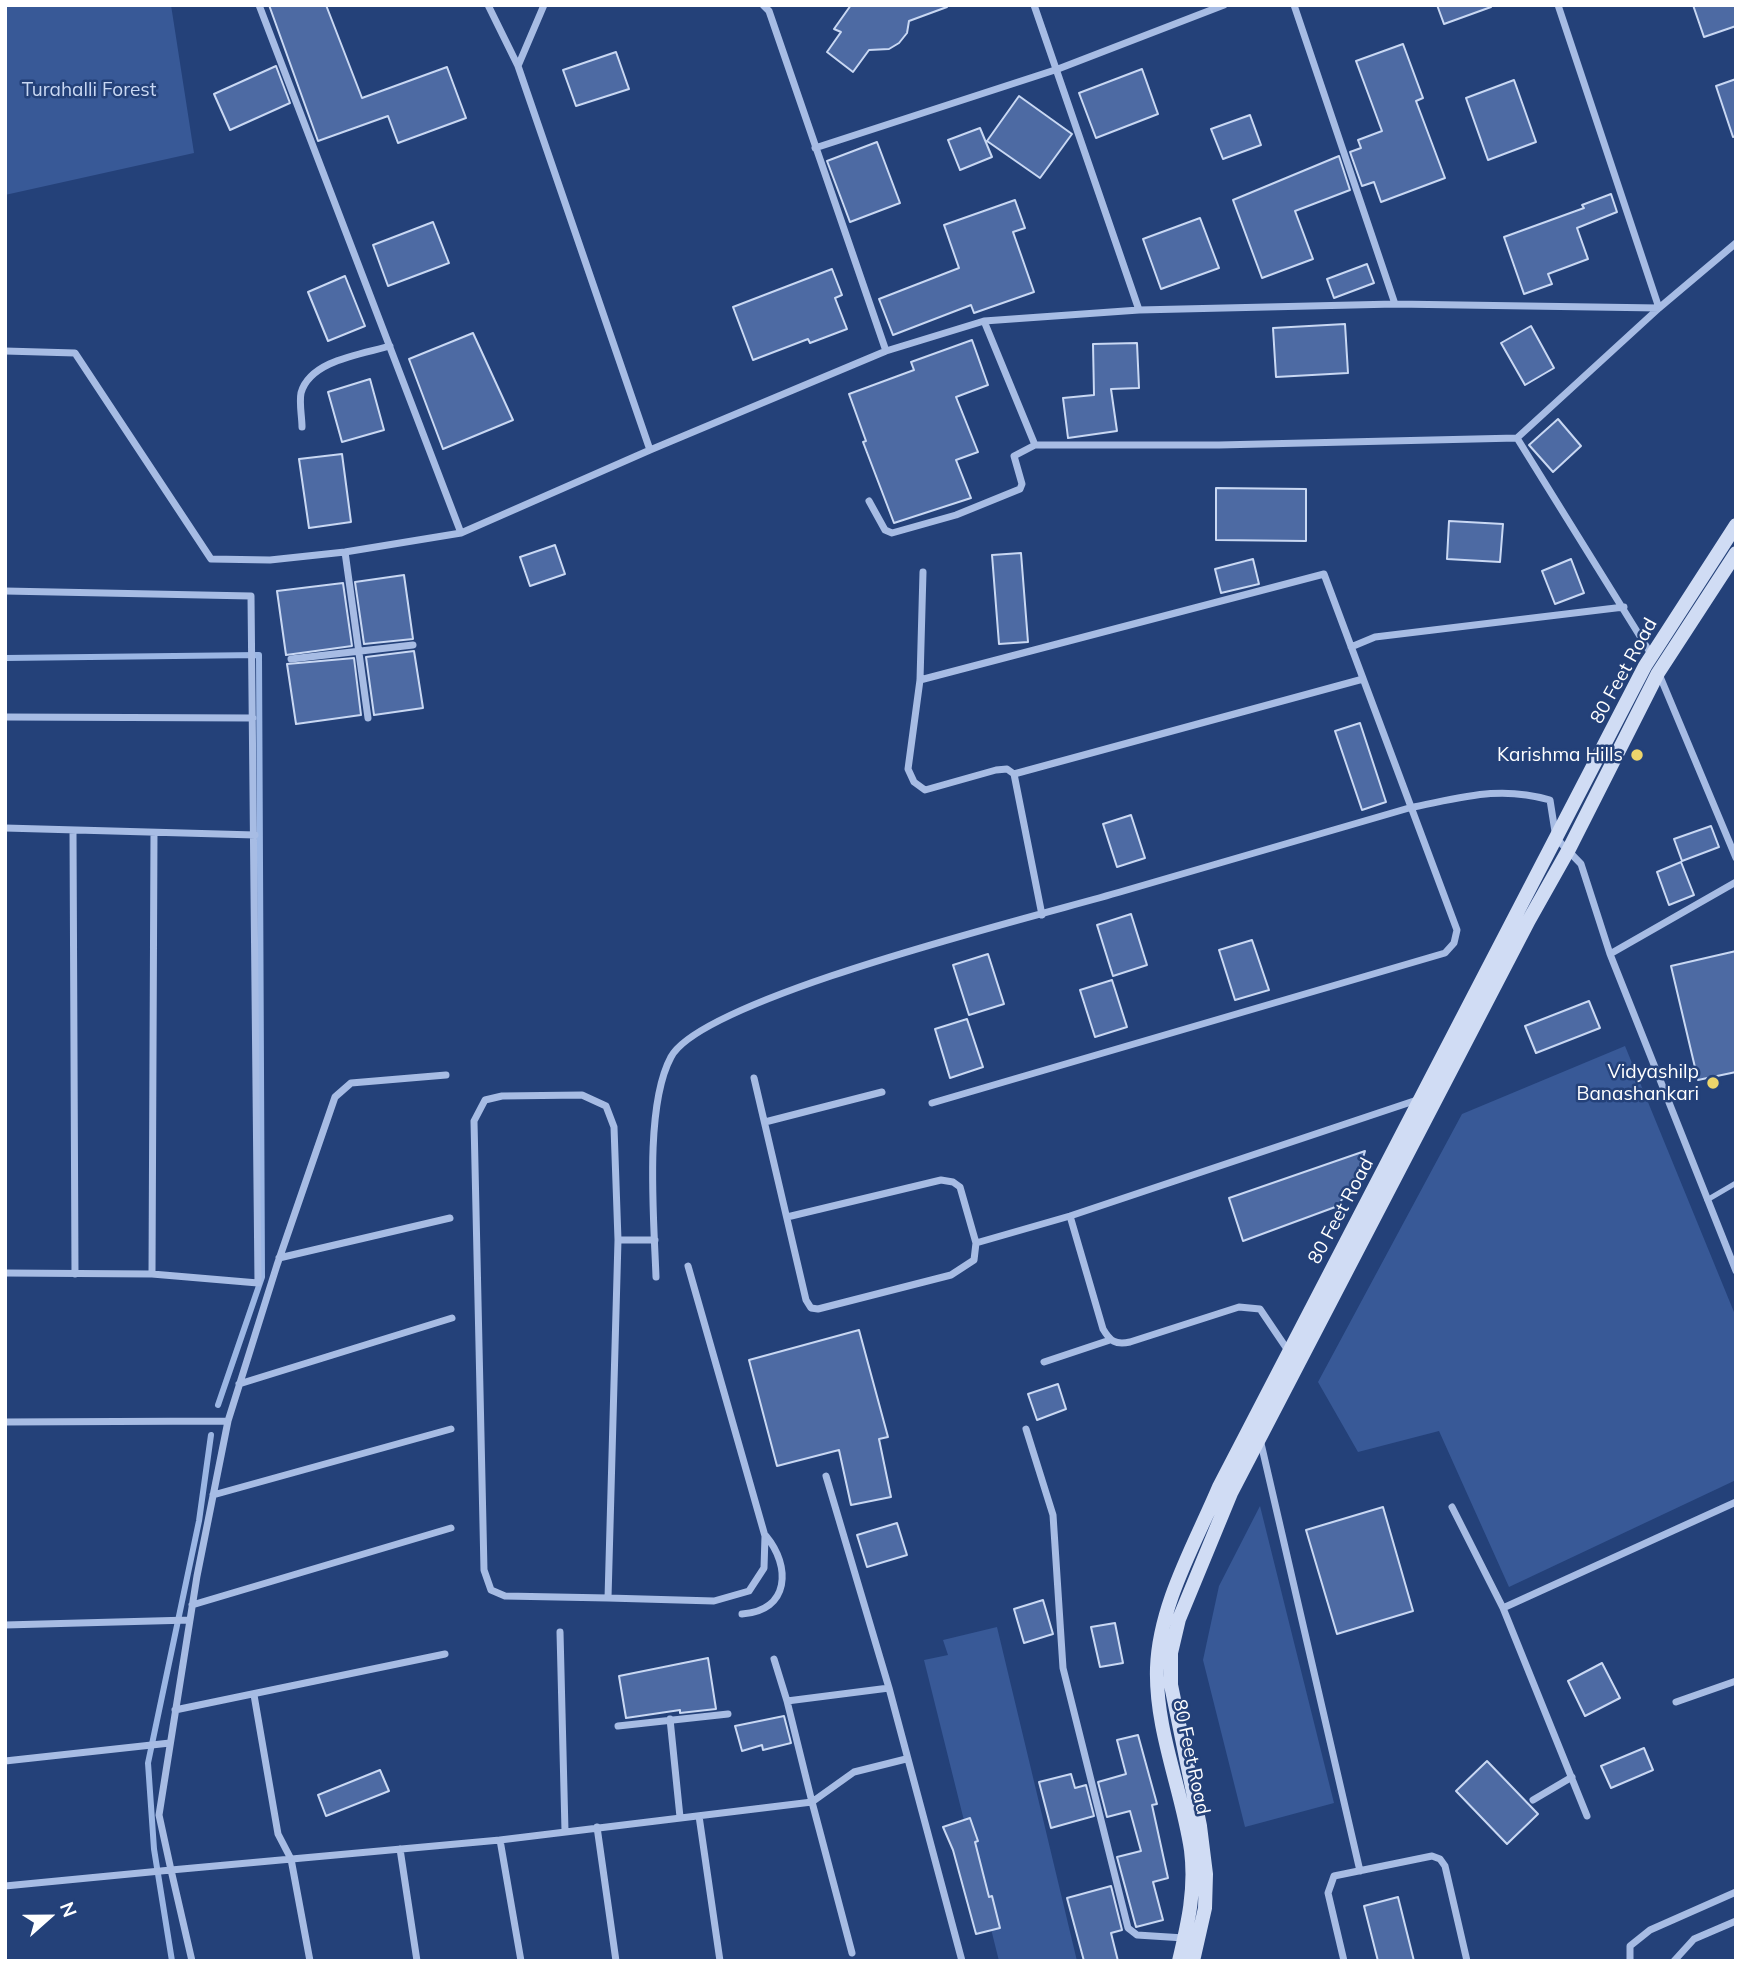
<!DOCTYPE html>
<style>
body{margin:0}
#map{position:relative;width:1741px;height:1966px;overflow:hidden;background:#244179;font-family:Mulish,sans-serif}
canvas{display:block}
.frame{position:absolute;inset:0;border:7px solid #fff;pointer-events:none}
.north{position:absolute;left:14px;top:1882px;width:70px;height:70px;-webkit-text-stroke:5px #244179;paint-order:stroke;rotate:69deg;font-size:19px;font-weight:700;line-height:28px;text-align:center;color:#fff}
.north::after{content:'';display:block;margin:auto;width:24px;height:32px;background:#fff;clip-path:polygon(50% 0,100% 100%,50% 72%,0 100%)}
</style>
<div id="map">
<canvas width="1741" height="1966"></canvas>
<div class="frame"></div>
<div class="north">N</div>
</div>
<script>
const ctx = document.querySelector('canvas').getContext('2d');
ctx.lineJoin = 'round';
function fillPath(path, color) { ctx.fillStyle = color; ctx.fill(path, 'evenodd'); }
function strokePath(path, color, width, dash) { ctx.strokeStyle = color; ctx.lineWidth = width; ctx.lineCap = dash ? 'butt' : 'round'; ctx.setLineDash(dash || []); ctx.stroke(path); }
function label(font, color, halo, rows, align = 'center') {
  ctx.font = font + ' Mulish,sans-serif'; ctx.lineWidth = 5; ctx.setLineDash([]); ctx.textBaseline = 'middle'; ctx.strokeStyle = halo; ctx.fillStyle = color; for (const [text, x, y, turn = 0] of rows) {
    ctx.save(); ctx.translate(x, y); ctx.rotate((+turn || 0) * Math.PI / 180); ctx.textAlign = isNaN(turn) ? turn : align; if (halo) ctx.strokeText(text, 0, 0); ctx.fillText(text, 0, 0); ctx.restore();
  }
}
fillPath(new Path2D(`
 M5 5H171L194 153 5 195Z
 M1625 1046 1736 1317V1480L1509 1587 1439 1431 1358 1452 1318 1382 1462 1114Z
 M1260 1506 1334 1803 1245 1827 1203 1660 1219 1586Z
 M997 1627 1077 1961H999L924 1660 948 1655 943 1640Z`), '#385997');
strokePath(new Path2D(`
 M5 658 259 655 262 1277 218 1405
 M172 1961 154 1849 148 1763 199 1521 211 1435`), '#9bb6e4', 6);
const building = new Path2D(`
 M269 5H326L362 98 447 67 466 118 398 143 388 116 318 141Z
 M851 5H947V7L909 21 907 33 899 43 889 49 869 50 853 72 827 52 841 32 834 29Z
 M1437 5H1490L1491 7 1444 24Z
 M1693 5H1736V26L1704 37Z
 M1403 44 1423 98 1416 101 1445 178 1381 202 1374 182 1362 186 1350 152 1361 148 1358 140 1382 131 1356 61Z
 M616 52 629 89 576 106 563 70Z
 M276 66 290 103 230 130 214 94Z
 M1142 69 1158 114 1096 138 1079 93Z
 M1736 79V136L1733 137 1716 86Z
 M1514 80 1536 142 1488 160 1466 98Z
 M1019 96 1072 134 1040 178 987 141Z
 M1250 115 1261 145 1223 159 1211 129Z
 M980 128 992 157 960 170 948 140Z
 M877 142 900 203 850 222 827 161Z
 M1339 156 1350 190 1295 211 1313 259 1262 278 1233 200Z
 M1611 194 1617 212 1577 228 1588 259 1548 274 1552 284 1524 294 1504 237 1584 208 1582 205Z
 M1015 200 1025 228 1013 232 1034 292 974 313 971 305 893 335 879 299 959 268 944 225Z
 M1200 218 1219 268 1161 289 1143 239Z
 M433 222 449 263 388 286 373 245Z
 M1367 264 1374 283 1334 298 1327 279Z
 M832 269 842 295 835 298 847 329 810 343 808 339 753 360 733 307Z
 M345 276 365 326 328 341 308 292Z
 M1345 324 1348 373 1276 377 1273 328Z
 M1531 326 1554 368 1525 385 1501 343Z
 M473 333 513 420 443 449 409 359Z
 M972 340 988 385 956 397 978 452 956 460 971 498 894 523 863 442 866 441 849 394 914 370 911 362Z
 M1137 343 1139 388 1111 389 1117 431 1068 438 1063 398 1094 395 1093 344Z
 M370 379 384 430 342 442 328 392Z
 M1558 419 1581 446 1553 472 1529 445Z
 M342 454 351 522 309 528 299 459Z
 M1216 488 1306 489V541L1216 540Z
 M1449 521 1503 524 1500 562 1447 559Z
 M555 545 565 574 530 586 520 557Z
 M1021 553 1028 642 999 644 992 555Z
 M1253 559 1259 584 1221 593 1215 569Z
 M1571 559 1584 593 1555 604 1542 571Z
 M404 575 413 639 364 644 355 582Z
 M343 583 352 646 286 655 277 591Z
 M414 651 423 708 374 715 366 657Z
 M354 658 361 715 296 724 287 664Z
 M1360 723 1386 802 1362 810 1335 731Z
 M1131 815 1145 858 1117 867 1103 824Z
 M1711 826 1719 847 1682 861 1674 839Z
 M1681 862 1694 895 1669 905 1657 872Z
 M1131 914 1147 965 1113 976 1097 925Z
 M1252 940 1269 990 1235 1000 1219 950Z
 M1736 951V1072L1698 1080 1671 966Z
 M988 954 1004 1004 969 1015 953 965Z
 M1112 980 1127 1027 1095 1037 1080 990Z
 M1589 1001 1600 1028 1536 1053 1525 1026Z
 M967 1019 983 1067 950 1078 935 1029Z
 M1365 1151 1359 1171 1338 1206 1243 1241 1229 1198Z
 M859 1330 888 1437 879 1439 891 1497 851 1505 839 1450 777 1466 749 1360Z
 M1058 1384 1066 1409 1037 1420 1028 1394Z
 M1383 1507 1413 1611 1337 1634 1306 1530Z
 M897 1523 907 1555 867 1567 857 1535Z
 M1043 1600 1053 1634 1024 1643 1014 1609Z
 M1115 1623 1123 1663 1100 1667 1091 1627Z
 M708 1658 716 1709 680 1713V1710L626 1718 619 1676Z
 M1602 1663 1620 1698 1585 1716 1568 1681Z
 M784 1716 791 1743 763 1750 762 1745 742 1751 735 1726Z
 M1138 1735 1157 1804 1152 1805 1168 1878 1153 1882 1163 1920 1136 1927 1117 1857 1141 1851 1130 1811 1107 1817 1098 1782 1126 1774 1117 1740Z
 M1644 1748 1653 1770 1611 1788 1601 1766Z
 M1487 1761 1538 1814 1507 1844 1456 1791Z
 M380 1770 389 1791 326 1816 318 1795Z
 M1071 1774 1075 1788 1086 1785 1094 1816 1051 1828 1039 1782Z
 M970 1818 978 1841 975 1842 989 1897 992 1896 1000 1928 976 1934 953 1850 943 1827Z
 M1111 1886 1122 1930 1111 1933 1118 1961H1084L1067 1898Z
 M1398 1897 1414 1961H1378L1364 1906Z`);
fillPath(building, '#4d6aa3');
strokePath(building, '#c9d8f3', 2);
strokePath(new Path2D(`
 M1707 1200 1736 1183`), '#a7bce4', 5);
strokePath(new Path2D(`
 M259 5 461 533
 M488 5 518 66
 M544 5 518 66 650 450 886 351 984 321 1139 310 1395 304 1659 308 1736 243
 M763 5 769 11 886 351
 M1034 5 1139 310
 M1294 5 1395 304
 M1558 5 1659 308 1517 438 1651 654
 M815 148 1058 69 1224 5
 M984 321 1035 445H1219L1517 438
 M5 351 75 353 211 559 270 560 345 552 461 533 650 450
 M302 427C302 417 299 403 301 393 310 360 363 354 390 346
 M869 501 885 530 892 533 956 515 1020 489 1022 484 1014 456 1035 445
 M345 552 368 718
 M923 572 920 680 908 769 914 782 925 790 996 770 1007 769 1014 774 1042 915
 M5 591 251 596 258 1283 152 1274 5 1273
 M1351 647 1375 637 1624 607
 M291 659 413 645
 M1659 674 1736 858
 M920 680 1324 574 1457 930 1454 943 1445 953 932 1103
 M5 717 253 718
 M1014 774 1363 679
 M5 828 255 835
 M73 830 75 1274
 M1610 954 1736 882
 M446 1075 351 1083 335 1097 277 1265 228 1421 197 1576 159 1815 171 1870 500 1840 812 1802 787 1701 889 1688 962 1961
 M754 1078 806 1300 811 1308 818 1309 951 1275 974 1260 976 1243 1070 1216 1417 1100
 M765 1122 882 1092
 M1070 1216 1103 1329C1110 1341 1115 1345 1130 1342L1239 1307 1260 1309 1289 1352
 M787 1217 941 1180 953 1182 960 1187 976 1243
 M618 1240 608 1598 505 1596 491 1590 484 1570 474 1121 485 1100 502 1096 582 1095 606 1106 614 1127 618 1240H655
 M279 1258 450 1218
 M152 1274 154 833
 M656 1277C654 1220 644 1107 671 1057 703 997 1042 915 1120 892 1216 864 1313 836 1409 808 1461 798 1498 785 1550 800L1556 838 1581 864 1610 954 1736 1271
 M1044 1362 1110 1340
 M239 1384 452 1318
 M5 1422 228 1421
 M1026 1429 1053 1515 1063 1668 1128 1928 1137 1935 1184 1938
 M1260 1439 1360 1871
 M826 1476 889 1688
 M213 1495 451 1429
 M1452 1507 1503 1608
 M608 1598 714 1601 749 1591 764 1568 765 1536 688 1266
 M192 1605 451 1528
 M742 1614C790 1611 791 1566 766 1536
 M5 1625 190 1620
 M560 1632 565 1831
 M774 1659 787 1701
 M254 1695 278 1834 291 1859 310 1961
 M1676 1702 1736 1681
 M175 1710 445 1654
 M670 1719 680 1817
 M618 1726 728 1714
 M5 1761 170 1743
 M1533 1800 1572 1777
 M699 1816 720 1961
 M1587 1816 1503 1608 1736 1502
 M597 1827 616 1961
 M500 1840 521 1961
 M400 1849 417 1961
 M5 1886 171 1870 192 1961
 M852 1953 812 1802 854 1772 906 1759
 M1344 1961 1328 1893 1334 1876 1432 1856 1440 1859 1445 1866 1467 1961
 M1630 1961V1946L1650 1930 1736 1892
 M1674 1961 1694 1939 1736 1921`), '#a7bce4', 7);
strokePath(new Path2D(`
 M1179 1961C1188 1923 1196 1889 1191 1850 1182 1790 1155 1729 1157 1668 1159 1605 1195 1544 1219 1487L1645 666 1736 525
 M1193 1961 1205 1908 1206 1874 1200 1826 1171 1685V1653L1179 1619 1231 1493 1529 920 1569 849 1658 673 1736 553`), '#d0dcf4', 14);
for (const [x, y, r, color] of [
 [1637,755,7,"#edd56b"],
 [1713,1083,7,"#edd56b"]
]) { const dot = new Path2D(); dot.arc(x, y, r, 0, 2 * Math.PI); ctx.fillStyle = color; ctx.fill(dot); strokePath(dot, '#244179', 2.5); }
label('19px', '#c9d8f3', '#244179', [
 ["Turahalli Forest",89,90]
]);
label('19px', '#fff', '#244179', [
 ["80 Feet Road",1624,671,-61],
 ["80 Feet Road",1341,1211,-62],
 ["80 Feet Road",1191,1757,78]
]);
label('19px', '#fff', '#244179', [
 ["Karishma Hills",1623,755],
 ["Vidyashilp",1699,1072],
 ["Banashankari",1699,1094]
], 'right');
</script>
